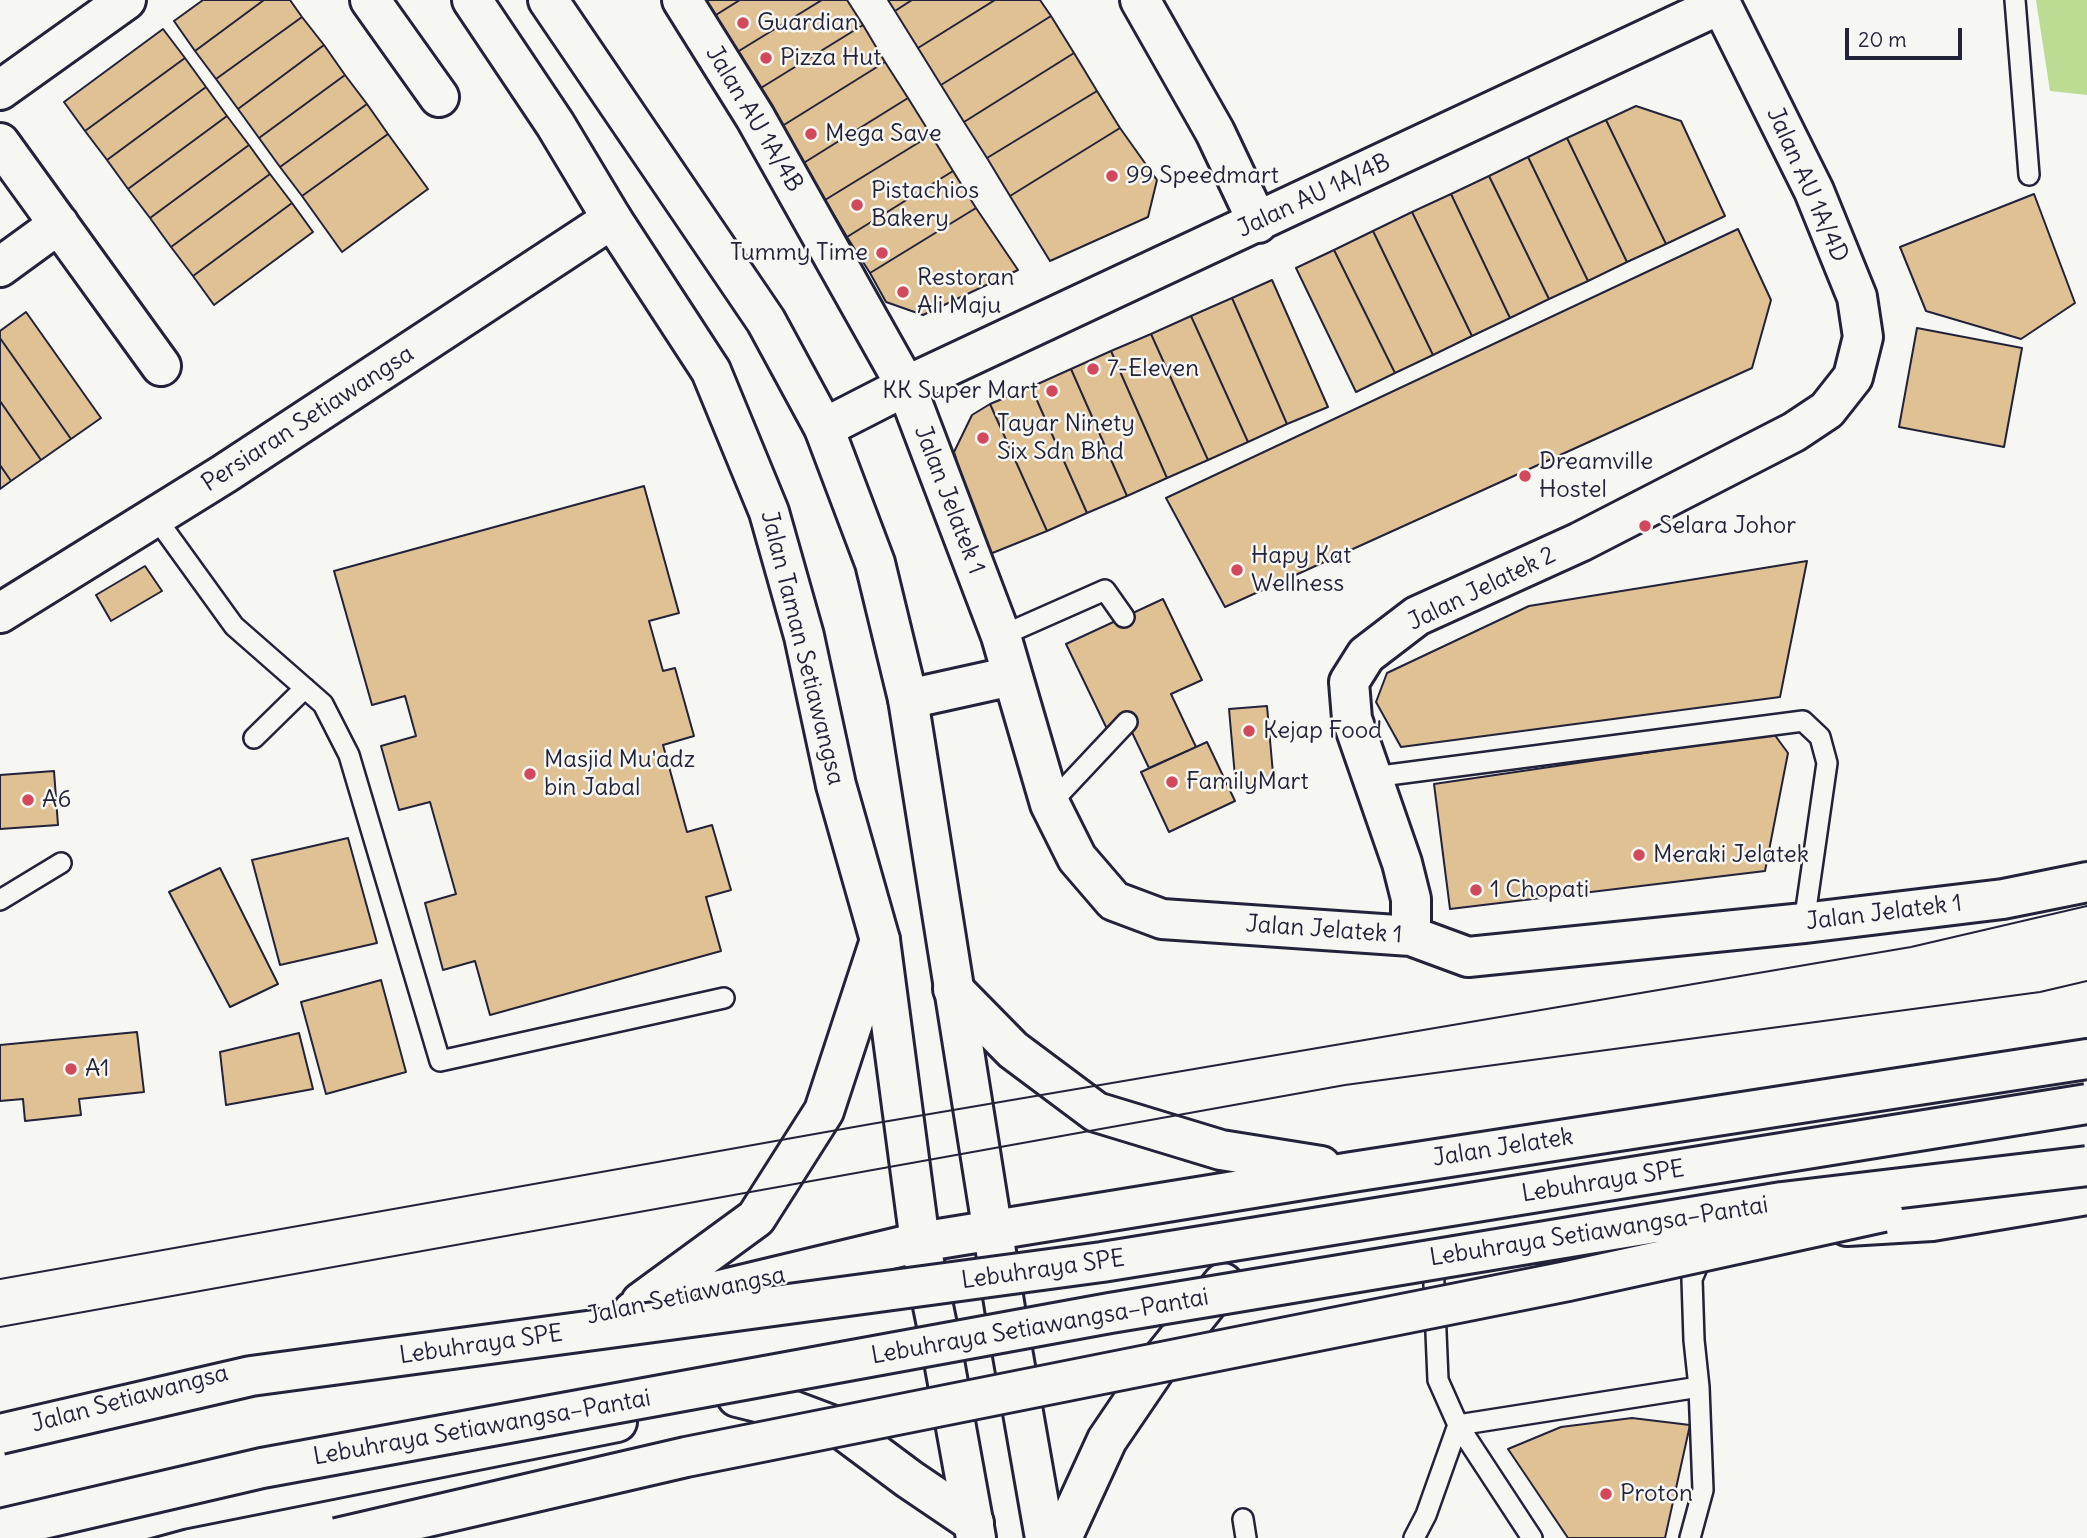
<!DOCTYPE html>
<meta charset="utf-8">
<style>
body{margin:0}
#map{position:relative;width:2087px;height:1538px;overflow:hidden;background:#f6f6f2;font-family:Delius,sans-serif}
canvas{display:block}
.scale{position:absolute;left:1845px;top:28px;width:117px;height:32px;box-sizing:border-box;border:4px solid #22223b;border-top:0;padding-left:9px;font-size:21px;line-height:24px;white-space:nowrap;color:#22223b;-webkit-text-stroke:5px #f6f6f2;paint-order:stroke}
</style>
<div id="map">
<canvas width="2087" height="1538"></canvas>
<div class="scale">20 m</div>
</div>
<script>
const ctx = document.querySelector('canvas').getContext('2d');
ctx.lineJoin = 'round';
function fillPath(path, color) { ctx.fillStyle = color; ctx.fill(path, 'evenodd'); }
function strokePath(path, color, width, dash) { ctx.strokeStyle = color; ctx.lineWidth = width; ctx.lineCap = dash ? 'butt' : 'round'; ctx.setLineDash(dash || []); ctx.stroke(path); }
function label(font, color, halo, rows, align = 'center') {
  ctx.font = font + ' Delius,sans-serif'; ctx.lineWidth = 5; ctx.setLineDash([]); ctx.textBaseline = 'middle'; ctx.strokeStyle = halo; ctx.fillStyle = color; for (const [text, x, y, turn = 0] of rows) {
    ctx.save(); ctx.translate(x, y); ctx.rotate((+turn || 0) * Math.PI / 180); ctx.textAlign = isNaN(turn) ? turn : align; if (halo) ctx.strokeText(text, 0, 0); ctx.fillText(text, 0, 0); ctx.restore();
  }
}
fillPath(new Path2D(`
 M2036 0H2087V95L2050 91Z`), '#bcdb93');
const building = new Path2D(`
 M203 0H264L195 51 174 21Z
 M264 0H290L302 17 216 79 195 51Z
 M700 0H740L711 18Z
 M740 0H822L734 54 711 18Z
 M822 0H847L863 25 756 91 734 54Z
 M888 0H912L895 11Z
 M912 0H995L918 48 895 11Z
 M995 0H1040L1051 16 941 85 918 48Z
 M1051 16 1074 53 964 122 941 85Z
 M302 17 324 45 238 109 216 79Z
 M863 25 885 62 779 128 756 91Z
 M163 29 185 58 85 131 64 102Z
 M324 45 345 75 259 138 238 109Z
 M1074 53 1097 91 987 158 964 122Z
 M185 58 206 87 107 160 85 131Z
 M885 62 908 98 802 164 779 128Z
 M345 75 367 104 280 167 259 138Z
 M206 87 227 116 128 189 107 160Z
 M1097 91 1120 128 1010 196 987 158Z
 M908 98 931 135 825 200 802 164Z
 M367 104 388 134 302 196 280 167Z
 M1636 106 1681 121 1725 216 1666 244 1606 120Z
 M227 116 249 145 150 218 128 189Z
 M1606 120 1666 244 1627 262 1567 138Z
 M1120 128 1157 180 1148 217 1050 261 1010 196Z
 M388 134 428 189 342 252 302 196Z
 M931 135 953 171 847 237 825 200Z
 M1567 138 1627 262 1588 281 1528 157Z
 M249 145 270 174 171 247 150 218Z
 M1528 157 1588 281 1549 299 1489 176Z
 M953 171 976 208 870 273 847 237Z
 M270 174 292 203 193 276 171 247Z
 M1489 176 1549 299 1510 318 1451 194Z
 M1451 194 1510 318 1472 336 1412 212Z
 M2034 194 2075 303 2021 339 1926 311 1900 247Z
 M292 203 313 232 214 305 193 276Z
 M976 208 1018 270 923 315 886 302 870 273Z
 M1412 212 1472 336 1433 355 1373 231Z
 M1738 229 1771 300 1752 368 1225 607 1166 498Z
 M1373 231 1433 355 1395 373 1334 250Z
 M1334 250 1395 373 1356 392 1296 268Z
 M1272 280 1328 407 1287 424 1232 298Z
 M1232 298 1287 424 1248 442 1191 316Z
 M26 312 101 418 71 439 0 338V331Z
 M1191 316 1248 442 1208 460 1151 334Z
 M1917 328 2022 348 2004 447 1899 427Z
 M1151 334 1208 460 1167 478 1111 351Z
 M0 338 71 439 41 460 0 401Z
 M1111 351 1167 478 1127 496 1071 369Z
 M1071 369 1127 496 1087 513 1031 387Z
 M1031 387 1087 513 1047 531 990 404Z
 M0 401 41 460 11 481 0 465Z
 M990 404 1047 531 985 556 954 452 972 415Z
 M0 465 11 481 0 489Z
 M644 486 679 613 649 621 663 671 675 668 694 736 663 745 687 832 712 825 731 890 706 897 721 951 490 1015 475 961 443 970 425 903 456 894 430 802 399 810 381 746 416 736 405 696 372 705 334 571Z
 M1807 561 1780 697 1401 747 1376 702 1387 673 1529 606Z
 M145 566 162 591 111 621 96 595Z
 M1163 599 1202 680 1171 694 1196 747 1149 768 1127 722 1108 731 1066 644Z
 M1267 706 1274 785 1236 788 1229 709Z
 M1774 734 1788 753 1765 871 1450 909 1434 784Z
 M1207 742 1235 801 1169 832 1141 772Z
 M54 771 58 825 0 829V775Z
 M348 838 377 943 280 965 252 860Z
 M220 868 278 984 230 1007 169 892Z
 M381 980 406 1072 326 1094 301 1002Z
 M137 1032 144 1092 79 1099 81 1115 25 1121 23 1099 0 1101V1045Z
 M299 1033 313 1089 226 1105 220 1052Z
 M1632 1418 1690 1425 1665 1538H1568L1508 1449 1561 1427Z`);
fillPath(building, '#e0c193');
strokePath(building, '#22223b', 2);
const lane = new Path2D(`
 M2015 0 2029 175
 M156 518 234 626 323 704 349 755 440 1061 724 998
 M1001 636 1105 590 1124 617
 M254 738 305 688
 M1373 777 1803 721 1820 737 1827 763 1804 923
 M1050 804 1127 722
 M0 900 61 863
 M1433 1261 1438 1380 1458 1425 1699 1387 1694 1340 1692 1279 1705 1249
 M1458 1425 1532 1538
 M1243 1519 1246 1538
 M1414 1538 1426 1515 1458 1425
 M1690 1538 1703 1490 1699 1387`);
const street = new Path2D(`
 M370 0 439 97
 M682 0 755 117 906 386 1001 636 1050 804 1077 858 1114 901 1162 919 1411 936 1468 957 1804 923 2003 899 2087 882
 M1140 0 1215 132 1258 223
 M0 90 126 0
 M0 143 161 366
 M0 267 59 224
 M824 428 906 386 1721 4
 M0 613 224 474 612 219
 M908 699 1012 676
 M1411 936V899L1402 863 1352 719 1349 682 1366 655 1417 616 1580 542 1794 432 1827 410 1853 377 1863 337 1857 297 1814 191 1719 0
 M1007 1321 1045 1538
 M942 1350 976 1538`);
const secondary = new Path2D(`
 M472 0 555 124 612 219 711 371 769 512 804 636 836 785 880 940 920 1242 942 1350
 M548 0 766 321 824 428 875 563 908 699 1007 1321`);
const primary = new Path2D(`
 M953 989 1013 1050 1096 1112 1221 1150 1321 1166
 M1847 1226 1932 1221 2087 1195
 M641 1302 756 1218 824 1111 880 940
 M633 1311 920 1242 1352 1172 2087 1059
 M737 1397 794 1411 842 1429 909 1479 974 1523
 M75 1538 181 1509 617 1422
 M1062 1538 1107 1440 1162 1359 1223 1283`);
strokePath(lane, '#22223b', 24);
strokePath(street, '#22223b', 44);
strokePath(secondary, '#22223b', 44);
strokePath(primary, '#22223b', 44);
strokePath(lane, '#f6f6f2', 19);
strokePath(street, '#f6f6f2', 38);
strokePath(secondary, '#f6f6f2', 38);
strokePath(primary, '#f6f6f2', 38);
strokePath(new Path2D(`
 M0 1279 871 1124 1911 947 2087 906
 M0 1327 1345 1085 2040 992 2087 981`), '#22223b', 2);
const highwayBridge = new Path2D(`
 M0 1434 251 1376 1102 1262 2087 1104
 M0 1529 262 1468 1110 1313 1782 1202 2087 1166
 M337 1538 686 1457 1568 1281 1883 1212`);
strokePath(highwayBridge, '#22223b', 44, []);
strokePath(highwayBridge, '#f6f6f2', 38);
for (const [x, y, r, color] of [
 [743,23,7,"#d1495b"],
 [766,58,7,"#d1495b"],
 [811,134,7,"#d1495b"],
 [1112,176,7,"#d1495b"],
 [857,205,7,"#d1495b"],
 [882,253,7,"#d1495b"],
 [903,292,7,"#d1495b"],
 [1093,369,7,"#d1495b"],
 [1052,391,7,"#d1495b"],
 [983,438,7,"#d1495b"],
 [1525,476,7,"#d1495b"],
 [1645,526,7,"#d1495b"],
 [1237,570,7,"#d1495b"],
 [1249,731,7,"#d1495b"],
 [530,774,7,"#d1495b"],
 [1172,782,7,"#d1495b"],
 [28,800,7,"#d1495b"],
 [1639,855,7,"#d1495b"],
 [1476,890,7,"#d1495b"],
 [71,1069,7,"#d1495b"],
 [1606,1494,7,"#d1495b"]
]) { const dot = new Path2D(); dot.arc(x, y, r, 0, 2 * Math.PI); ctx.fillStyle = color; ctx.fill(dot); strokePath(dot, '#f6f6f2', 2.5); }
label('24px', '#22223b', '#f6f6f2', [
 ["Guardian",757,23],
 ["Pizza Hut",780,58],
 ["Mega Save",825,134],
 ["99 Speedmart",1126,176],
 ["Pistachios",871,191],
 ["Bakery",871,219],
 ["Tummy Time",868,253,"right"],
 ["Restoran",917,278],
 ["Ali Maju",917,306],
 ["7-Eleven",1107,369],
 ["KK Super Mart",1038,391,"right"],
 ["Tayar Ninety",997,424],
 ["Six Sdn Bhd",997,452],
 ["Dreamville",1539,462],
 ["Hostel",1539,490],
 ["Selara Johor",1659,526],
 ["Hapy Kat",1251,556],
 ["Wellness",1251,584],
 ["Kejap Food",1263,731],
 ["Masjid Mu'adz",544,760],
 ["bin Jabal",544,788],
 ["FamilyMart",1186,782],
 ["A6",42,800],
 ["Meraki Jelatek",1653,855],
 ["1 Chopati",1490,890],
 ["A1",85,1069],
 ["Proton",1620,1494]
], 'left');
label('24px', '#22223b', '#f6f6f2', [
 ["Jalan AU 1A/4B",754,119,59],
 ["Jalan AU 1A/4D",1807,185,66],
 ["Jalan AU 1A/4B",1314,196,-25],
 ["Persiaran Setiawangsa",308,419,-33],
 ["Jalan Jelatek 1",949,500,69],
 ["Jalan Jelatek 2",1482,589,-26],
 ["Jalan Taman Setiawangsa",802,648,76],
 ["Jalan Jelatek 1",1884,913,-7],
 ["Jalan Jelatek 1",1324,930,4],
 ["Jalan Jelatek",1503,1148,-9],
 ["Lebuhraya SPE",1603,1182,-9],
 ["Lebuhraya Setiawangsa–Pantai",1599,1232,-9],
 ["Lebuhraya SPE",1043,1270,-8],
 ["Jalan Setiawangsa",686,1296,-12],
 ["Lebuhraya Setiawangsa–Pantai",1040,1327,-10],
 ["Lebuhraya SPE",481,1345,-8],
 ["Jalan Setiawangsa",130,1399,-15],
 ["Lebuhraya Setiawangsa–Pantai",482,1428,-10]
]);
</script>
